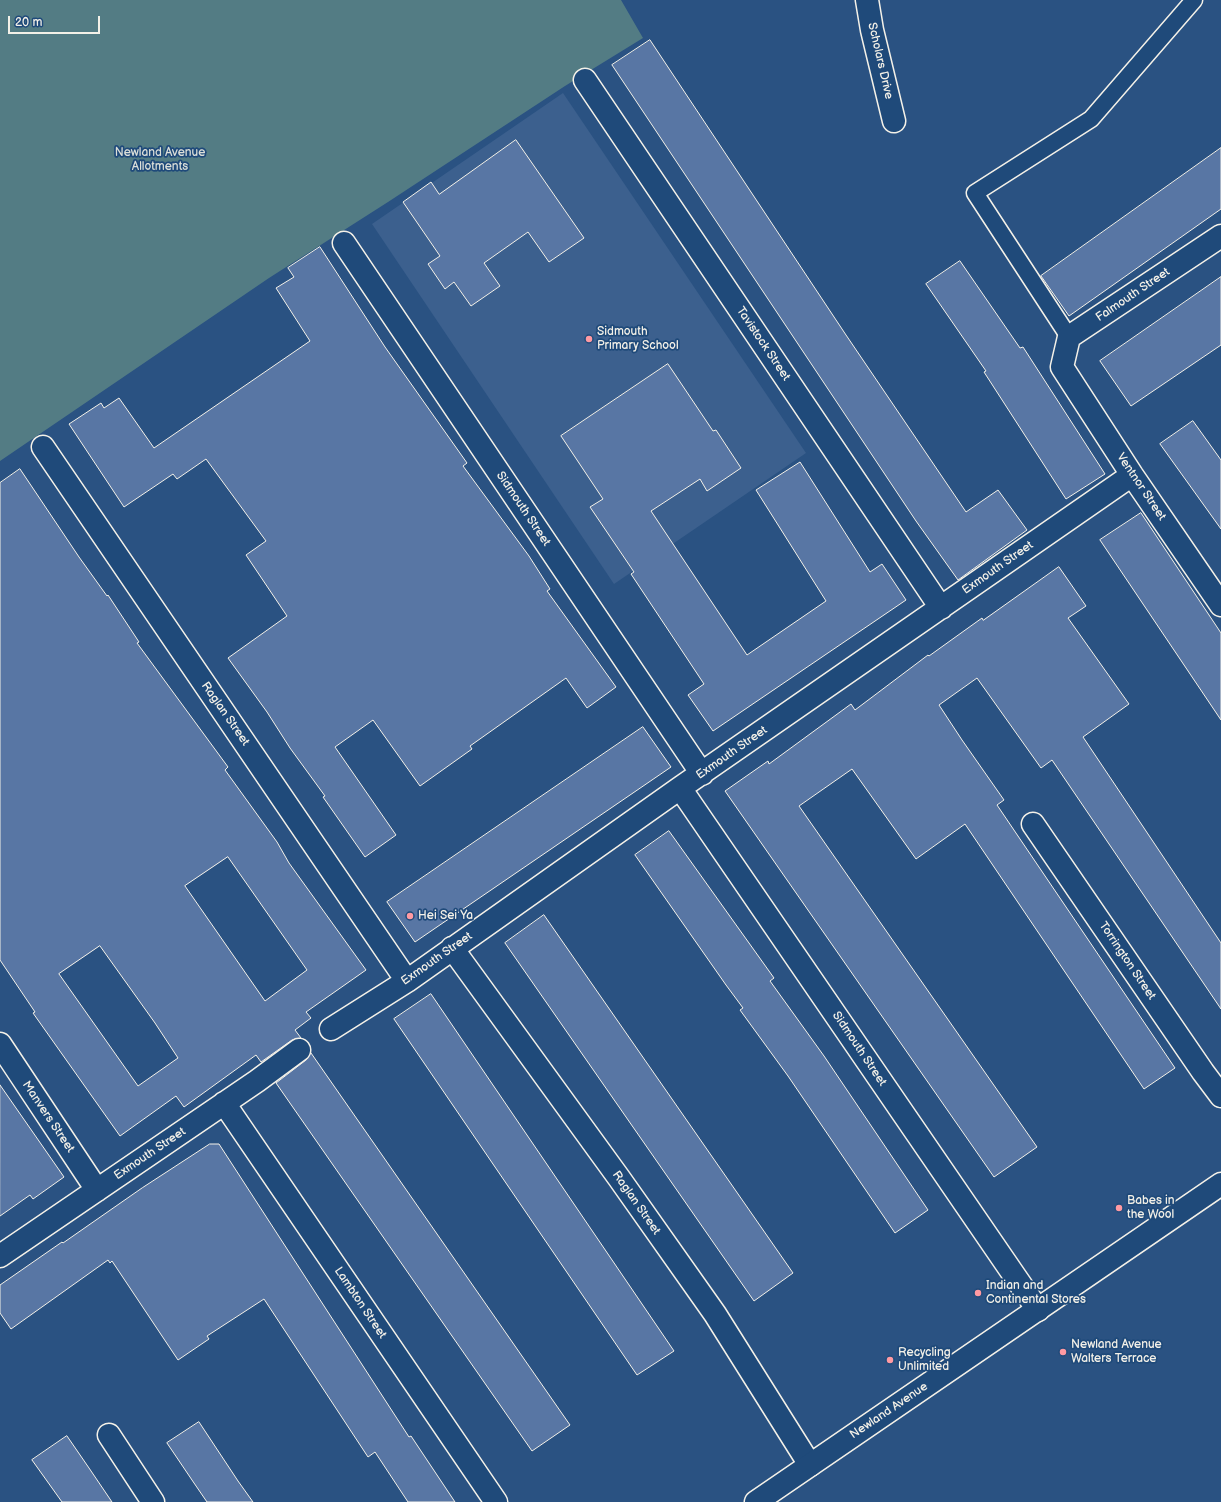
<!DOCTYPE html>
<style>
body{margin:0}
#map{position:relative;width:1221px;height:1502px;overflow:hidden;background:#2a5282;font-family:"Balsamiq Sans",sans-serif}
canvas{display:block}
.scale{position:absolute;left:8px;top:16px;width:92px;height:18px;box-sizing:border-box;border:2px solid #f4f1e8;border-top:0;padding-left:5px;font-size:12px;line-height:14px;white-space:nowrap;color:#f4f1e8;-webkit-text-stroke:3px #1f4a7a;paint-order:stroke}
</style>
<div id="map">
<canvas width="1221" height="1502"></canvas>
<div class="scale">20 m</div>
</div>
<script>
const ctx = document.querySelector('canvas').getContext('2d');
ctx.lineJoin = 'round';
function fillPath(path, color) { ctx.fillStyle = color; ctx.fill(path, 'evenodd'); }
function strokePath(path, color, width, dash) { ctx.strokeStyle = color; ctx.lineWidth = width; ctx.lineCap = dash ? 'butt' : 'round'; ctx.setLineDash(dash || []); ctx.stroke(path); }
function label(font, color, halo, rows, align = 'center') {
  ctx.font = font + ' "Balsamiq Sans",sans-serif'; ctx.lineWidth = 3.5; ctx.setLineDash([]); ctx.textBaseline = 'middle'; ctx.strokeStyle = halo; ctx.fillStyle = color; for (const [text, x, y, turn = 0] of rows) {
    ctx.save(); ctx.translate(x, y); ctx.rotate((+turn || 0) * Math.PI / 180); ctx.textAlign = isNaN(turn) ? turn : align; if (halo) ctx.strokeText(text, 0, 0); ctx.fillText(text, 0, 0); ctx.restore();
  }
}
fillPath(new Path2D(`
 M563 93 806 453 614 584 372 224Z`), '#3c608e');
fillPath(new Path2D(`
 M0 0H621L643 38 565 86 388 202 269 278 0 461Z`), '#537c84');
const building = new Path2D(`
 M650 40 846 335 966 512 998 490 1027 530 958 580 916 521 612 65Z
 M516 140 584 238 549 262 528 232 484 263 500 286 471 306 454 282 445 289 428 264 440 256 403 202 431 182 439 194Z
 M1221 148V209L1069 316 1041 276Z
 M320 247 385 347 467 463 463 466 529 556 550 589 547 591 616 687 587 708 566 678 470 746 472 749 420 786 373 720 335 747 396 835 365 857 323 797 325 796 290 748 267 712 228 658 287 616 246 555 266 541 206 459 177 479 173 474 124 507 69 424 101 403 104 408 119 398 154 448 310 341 276 288 294 277 288 268Z
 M960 261 1020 348 1023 347 1105 474 1066 499 984 372 986 371 926 284Z
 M1221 277V345L1131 406 1100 361Z
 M668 364 713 431 716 430 741 468 707 491 700 479 651 511 747 655 826 601 756 490 800 462 870 572 882 564 906 600 713 731 688 695 704 684 631 574 634 572 590 507 603 499 561 436Z
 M1193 421 1221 460V529L1160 444Z
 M20 469 79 557 107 596 108 595 139 642 137 643 228 767 225 770 277 842 289 863 366 970 306 1012 311 1018 295 1030 301 1038 292 1040 261 1062 256 1055 184 1107 176 1096 120 1136 33 1013 35 1012 0 960V483ZM228 857 307 970 265 1001 185 886ZM100 946 155 1023 178 1058 138 1086 59 974Z
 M1141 513 1221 633V720L1100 540Z
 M1059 567 1086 606 1068 618 1129 704 1083 737 1221 943V1009L1052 760 1041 768 977 678 939 705 962 740 1004 800 997 805 1175 1068 1144 1089 965 824 916 859 852 769 799 806 1037 1147 994 1177 725 791 768 761 769 764 851 704 855 710 928 655 929 656 982 618 983 620Z
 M643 727 671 767 415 942 387 902Z
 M669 831 774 978 770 981 824 1056 928 1210 895 1233 788 1076 740 1010 743 1008 726 985 635 855Z
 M544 915 793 1273 754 1301 505 943Z
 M431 994 674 1351 637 1375 394 1019Z
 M311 1053 570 1425 532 1451 276 1083 306 1060Z
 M0 1085 64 1177 33 1199 30 1195 0 1216Z
 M210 1144H219L409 1437 411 1436 455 1502H408L375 1452 368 1457 264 1299 207 1336 209 1339 178 1360 112 1261 110 1263 108 1260 11 1329 0 1313V1285L62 1242 63 1243 142 1188Z
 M199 1422 238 1481 253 1502H207L194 1483 167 1443Z
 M67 1436 89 1468 112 1502H62L32 1460Z`);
fillPath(building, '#5876a4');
strokePath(building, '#f4f1e8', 1);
const lane = new Path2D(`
 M1069 337 975 193 1091 119 1194 0`);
const street = new Path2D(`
 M867 0 872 30 894 121
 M585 80 941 608
 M1221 236 1069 337 1062 367 1132 475 1221 605
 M344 243 702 774
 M43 447 407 981
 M680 788 1038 1310
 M1033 824 1203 1072 1221 1096
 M452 948 619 1178 715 1314 810 1465
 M331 1029 407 981 680 788 1132 475
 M0 1044 97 1190
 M224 1103 496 1502
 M0 1256 257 1081 299 1050
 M109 1435 153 1502`);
const secondary = new Path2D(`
 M756 1502 1221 1184`);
strokePath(lane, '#f4f1e8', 19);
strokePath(street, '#f4f1e8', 25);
strokePath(secondary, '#f4f1e8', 25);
strokePath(lane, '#1f4a7a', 16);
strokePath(street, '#1f4a7a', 22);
strokePath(secondary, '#1f4a7a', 22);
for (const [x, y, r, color] of [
 [589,339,4,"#ff9aa2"],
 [410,916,4,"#ff9aa2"],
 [1119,1208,4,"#ff9aa2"],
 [978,1293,4,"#ff9aa2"],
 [1063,1352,4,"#ff9aa2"],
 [890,1360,4,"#ff9aa2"]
]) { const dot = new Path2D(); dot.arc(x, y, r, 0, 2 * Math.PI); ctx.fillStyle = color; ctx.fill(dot); strokePath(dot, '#1f4a7a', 1.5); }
label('12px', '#f4f1e8', '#1f4a7a', [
 ["Scholars Drive",880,61,77],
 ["Falmouth Street",1133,295,-34],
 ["Tavistock Street",763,344,56],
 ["Ventnor Street",1141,487,56],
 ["Sidmouth Street",523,509,56],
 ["Exmouth Street",998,568,-35],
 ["Raglan Street",225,714,55],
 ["Exmouth Street",732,753,-35],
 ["Exmouth Street",437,959,-35],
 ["Torrington Street",1127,961,56],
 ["Sidmouth Street",859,1049,56],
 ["Manvers Street",48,1117,56],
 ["Exmouth Street",150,1154,-34],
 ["Raglan Street",636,1203,55],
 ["Lambton Street",360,1303,56],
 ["Newland Avenue",889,1411,-34]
]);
label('12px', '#dcdfd9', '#1f4a7a', [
 ["Newland Avenue",160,153],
 ["Allotments",160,167]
]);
label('12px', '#f4f1e8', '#1f4a7a', [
 ["Sidmouth",597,332],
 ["Primary School",597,346],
 ["Hei Sei Ya",418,916],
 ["Babes in",1127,1201],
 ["the Wool",1127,1215],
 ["Indian and",986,1286],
 ["Continental Stores",986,1300],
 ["Newland Avenue",1071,1345],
 ["Walters Terrace",1071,1359],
 ["Recycling",898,1353],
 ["Unlimited",898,1367]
], 'left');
</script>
